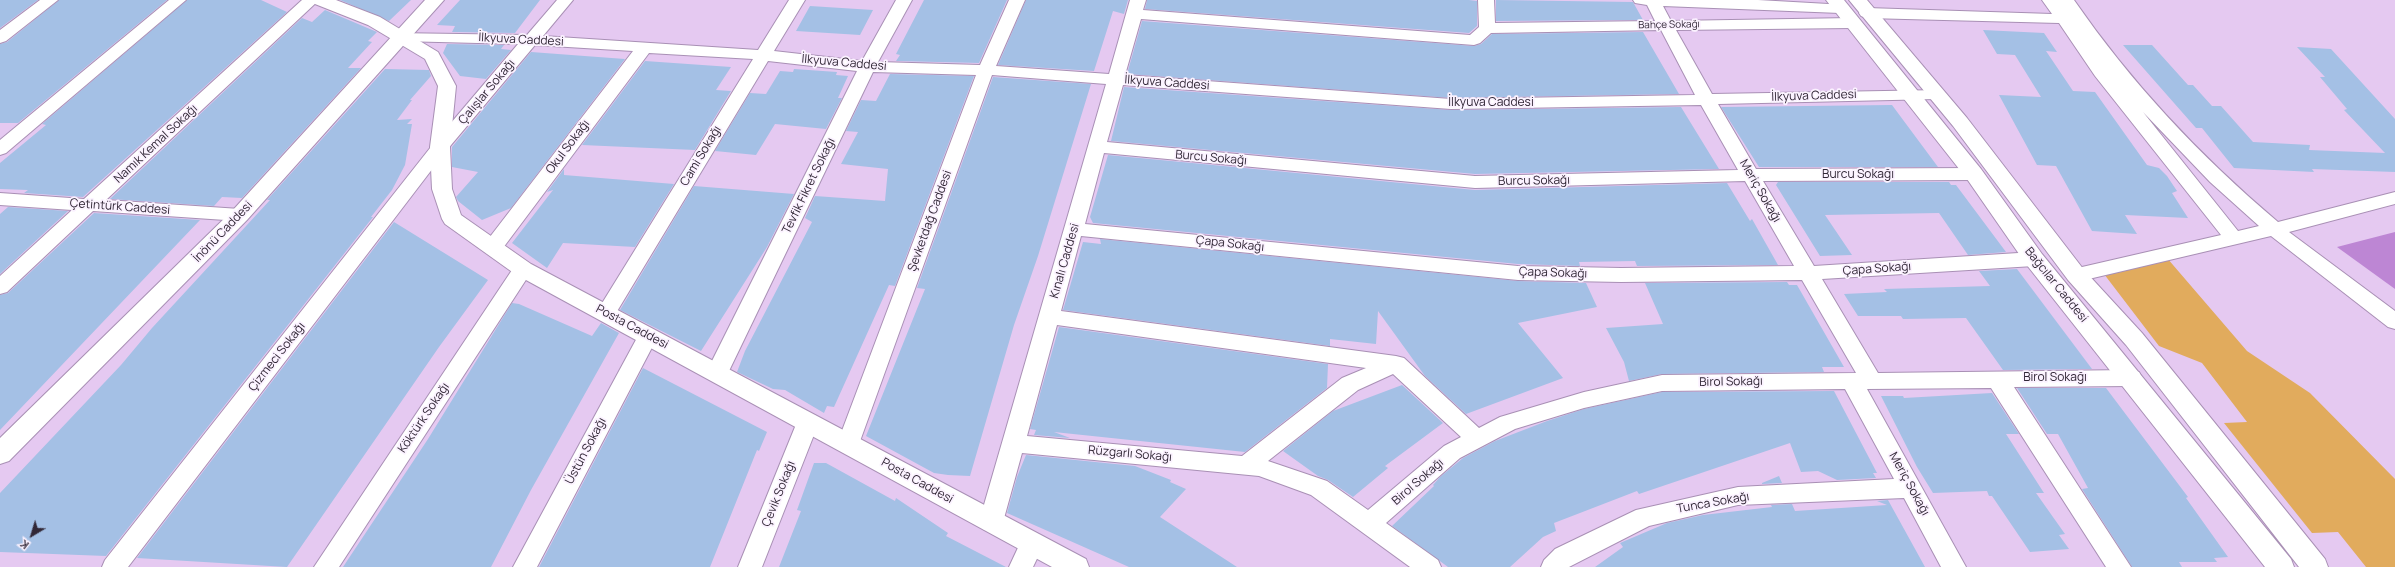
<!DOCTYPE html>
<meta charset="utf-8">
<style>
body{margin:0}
#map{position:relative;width:2395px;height:567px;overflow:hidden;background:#e5c9f1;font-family:Manrope,sans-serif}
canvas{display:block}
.north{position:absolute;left:12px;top:515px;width:40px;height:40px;-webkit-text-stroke:3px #fbf2ff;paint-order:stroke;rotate:218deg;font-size:11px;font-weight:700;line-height:16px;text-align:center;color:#312736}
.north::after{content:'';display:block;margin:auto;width:14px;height:18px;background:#312736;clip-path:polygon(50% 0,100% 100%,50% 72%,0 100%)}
</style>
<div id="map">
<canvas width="2395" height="567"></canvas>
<div class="north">K</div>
</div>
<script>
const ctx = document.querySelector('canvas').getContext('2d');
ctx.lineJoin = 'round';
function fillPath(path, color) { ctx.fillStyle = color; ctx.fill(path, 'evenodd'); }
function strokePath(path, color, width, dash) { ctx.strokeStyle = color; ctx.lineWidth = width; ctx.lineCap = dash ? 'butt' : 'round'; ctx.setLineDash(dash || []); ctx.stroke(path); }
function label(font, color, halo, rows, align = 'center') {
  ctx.font = font + ' Manrope,sans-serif'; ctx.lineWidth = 3.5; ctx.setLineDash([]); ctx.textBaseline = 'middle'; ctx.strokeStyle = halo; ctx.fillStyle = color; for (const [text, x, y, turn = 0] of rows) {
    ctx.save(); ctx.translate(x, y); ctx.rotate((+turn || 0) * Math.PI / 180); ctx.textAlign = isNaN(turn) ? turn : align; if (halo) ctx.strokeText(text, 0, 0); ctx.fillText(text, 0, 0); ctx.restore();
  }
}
fillPath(new Path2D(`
 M2167 258 2247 351 2310 393 2395 479V567H2366L2338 532 2312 533 2224 423 2247 422 2202 363 2159 346 2104 274Z`), '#e1ab5d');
fillPath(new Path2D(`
 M2395 232V289L2337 247Z`), '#bd86d4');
fillPath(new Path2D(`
 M0 0H38L0 28Z
 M59 0H167L18 123H0V44L7 42Z
 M187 0H261L287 12 83 197 24 193 28 190 0 189V163L46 125 42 124Z
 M340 0H411L389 21Z
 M460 0H540L515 33 452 32 455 26 437 25Z
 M924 0H1007L979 63 896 61 900 55 896 54Z
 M1026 0H1128L1124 14 1113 11 1094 71 998 65Z
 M1147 0H1469L1477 1V26L1469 33 1145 9Z
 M1496 0 1633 2 1643 20 1496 21Z
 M810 6 873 10 860 35 796 31Z
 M325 10 377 32 368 41 372 42 348 68H361L242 198 222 197 214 206 110 199 302 18 312 22Z
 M1142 21 1474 46 1481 44 1492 34 1643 32 1679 94 1451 98 1127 74Z
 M1983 30 2044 33 2057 52 2046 51 2073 91 2095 92 2147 165 2159 168 2167 176 2177 191 2172 193 2188 218 2125 215 2137 234 2092 231 2056 166 2037 165 1999 95 2041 97 2015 55 1997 54Z
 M447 44 504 45 501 49 511 50 486 79 460 76 443 53Z
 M2123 45H2152L2188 85H2193L2212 106H2221L2253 142 2310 145 2309 150 2385 153 2344 110 2347 109 2320 77H2325L2297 47 2331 49 2395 119V172L2312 169 2314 172 2234 168 2202 128H2196Z
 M531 52 625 59 511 208 482 220 458 201 456 197 478 172 452 167V147Z
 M645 61 731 67 716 90 731 91 695 150 582 145Z
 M385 69 429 70 431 76 410 100H412L397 120 412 119 407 124H412L405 165 392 190 371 217H373L106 556 0 552V493L121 365 152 328 270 200H267Z
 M794 69 837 72 836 75 848 76 838 98H842L826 129 775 124 756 155 715 151 750 93 766 94 780 71 793 72Z
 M890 74 974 76 895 286 889 285 834 407 827 406 824 413 785 390 773 389 737 372 745 351 812 222 805 218 815 196 885 201 888 169 841 164 858 132 846 131 861 100 876 101Z
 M993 77 1091 84 1038 256 1014 325 970 476 948 475 934 473 866 436 925 289 917 288Z
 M1124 87 1451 110 1681 107 1719 169 1475 174 1111 141Z
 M1892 105 1938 167H1759L1721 107Z
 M1108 155 1475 190 1727 183 1750 221 1752 219 1778 265 1637 266 1635 261 1579 262 1580 266 1518 264 1093 223 1090 217Z
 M564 169V175L674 184 635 247 563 243 547 268 512 243 553 190 547 192Z
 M1778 182H1949L1951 185H1956L2006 252 1968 255 1939 213 1825 215 1852 255 1820 256 1776 185Z
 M694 186 794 194 767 247 701 351 620 310Z
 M8 207 68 211 0 274V214Z
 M94 213 200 220 0 430V295L8 293Z
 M394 222 488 280 439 347 287 567 137 558Z
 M1100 239 1518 281 1586 283 1597 307 1518 323 1563 378 1466 414 1425 376 1378 311 1376 344 1330 339V346L1063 310 1083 242 1101 244Z
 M2017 269 2092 369 2003 370 1966 318 1903 319 1901 316H1858L1844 294 1887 292 1884 289 1990 286 1979 271Z
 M1787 282 1789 285H1797L1844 367H1822L1824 372 1662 374 1629 381 1624 362 1606 328 1663 324 1645 283Z
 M512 303 519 304 592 336 601 323 619 333 531 490 491 567H343L428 439Z
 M1059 327 1328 364 1327 388 1245 452 1054 432 1070 438 1034 435 1036 430 1030 429Z
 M643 368 767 432 759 451 757 450 710 567H539Z
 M1402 385 1443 423 1385 466 1388 468 1353 497 1328 480 1318 476 1283 451 1333 411Z
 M2017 388H2106L2188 497 2186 498 2228 557 2214 558 2217 562H2179L2182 567H2132L2082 489 2088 488 2058 434H2047Z
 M1834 391 1877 473H1873L1876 478 1837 480 1818 471 1801 472 1790 443 1639 494 1637 491 1554 523 1556 531 1543 537 1510 567H1448L1392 526 1434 486 1433 485 1440 477 1463 458 1495 441 1547 421 1584 409 1662 392Z
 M1992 393 2019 434H2006L2044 493H2036L2065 534 2059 535 2069 549 2030 552 1992 496H1989L1987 491 1933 493 1917 467 1881 396H1903L1904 398Z
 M1026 455 1135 466 1171 480 1170 482 1186 489 1160 517 1237 567H1129L1007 513 1017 477Z
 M814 463H826L895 501 896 498 948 533 946 536 1006 567H779L801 511 797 510Z
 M1779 476 1782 483 1762 484V483Z
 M1888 500 1925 567H1595L1623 547 1620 543 1667 523 1703 515 1772 507 1771 505 1792 504 1795 511 1887 505 1877 501Z`), '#a4c0e5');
const minor = new Path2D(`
 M40 0H58L6 41 0 43V30Z
 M169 0H186L6 153 0 155V140Z
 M302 0H319L106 200 240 209 247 211 249 215 247 219 240 221 93 211 7 292 0 294V276L72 210 0 205V193L84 199Z
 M557 0H573L543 36 758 50 789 0H805L774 51 862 61 896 0H912L878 62 980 65 1009 0H1025L996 66 1109 74 1130 0H1146L1143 10 1470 35 1479 27 1478 0H1494L1495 23 1655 21 1647 5 1635 3 1633 0H1758L1846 5 1848 8 1846 11 1840 13 1663 6 1671 21 1852 18 1858 20 1860 23 1858 26 1852 28 1676 30 1712 94 1942 90 1945 94 1942 98 1936 99 1718 104 1756 169 1974 168 1980 170 1983 174 1980 178 1974 180 1763 181 1814 266 2034 252 2041 254 2044 259 2041 264 2034 266 1822 279 1878 373 2131 370 2139 372 2142 378 2139 384 2131 386 2014 387 2131 567H2106L1991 388 1867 389 1966 567H1941L1904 498 1738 505 1649 526 1569 567H1541L1544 560 1555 549 1636 510 1738 487 1894 479 1845 389 1662 391 1584 408 1515 429 1460 458 1386 523 1438 560 1441 567H1410L1311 495 1259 476 1022 453 1003 522 999 529 991 532 983 529 979 522 1106 84 992 75 859 444 856 450 848 453 840 450 837 444 976 75 873 72 728 373 725 379 717 381 709 379 706 373 857 71 768 61 613 318 606 320 599 318 596 313 753 59 649 53 500 252 493 254 486 252 483 247 486 242 633 51 535 45 446 151 128 567H102L105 560 434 143 518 44 399 41 393 39 391 36 393 33 527 35ZM1141 19 1474 45 1480 43 1491 33 1661 30 1695 95 1451 99 1125 75ZM1123 85 1451 109 1701 105 1738 170 1475 176 1107 142ZM1104 153 1475 188 1745 181 1794 266 1621 268 1518 266 1085 224ZM1081 236 1518 280 1621 282 1802 280 1856 373 1662 375 1584 392 1500 417 1479 428 1404 358 1396 356 1061 311ZM1057 325 1366 368 1342 378 1242 456 1027 436ZM1393 374 1461 437 1444 446 1368 510 1327 481 1268 461 1358 390Z
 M2042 0H2058L2064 9 2058 0H2074C2132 84 2200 156 2278 222L2395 192V204L2289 232 2395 311V329L2388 327 2271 236 2076 282 2069 280 2066 275 2069 270 2221 235 2095 76 2059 23 1867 18 1861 16 1859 13 1861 10 1867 8 2052 14ZM2143 112 2210 182 2259 226 2238 231Z
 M523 262 530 264 533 269 339 567H314L516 264Z
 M648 328 655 331 658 336 537 567H513L638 336 641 331Z
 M808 413 816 416 819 422 762 567H738L797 422 800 416Z
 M1032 534 1041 537 1044 544 1033 567H1009L1023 537Z`);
const tertiary = new Path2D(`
 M425 0H444L247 220 9 461 0 464V438L233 210Z`);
const secondary = new Path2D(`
 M312 0H336L380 17 438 52 456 86 450 147 452 189 461 215 531 264 1086 559 1089 567H1052L515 274 445 224 442 219 432 189 430 147 438 86 425 59 368 25 315 4Z
 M1826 0H1844L1981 169 2042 254 2291 559 2294 567H2265L2026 264 1967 179Z
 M1849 0H1867L1967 118 2084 270 2142 333 2325 559 2328 567H2299L2126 345 2068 280 1953 126Z`);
strokePath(minor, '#a990b5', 2);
strokePath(tertiary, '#a990b5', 2);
strokePath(secondary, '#a990b5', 2);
fillPath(minor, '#fff');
fillPath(tertiary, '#fff');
fillPath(secondary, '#fff');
label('10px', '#312736', '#fbf2ff', [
 ["Bahçe Sokağı",1669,25,-1]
]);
label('12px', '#312736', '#fbf2ff', [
 ["İlkyuva Caddesi",521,40,3],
 ["İlkyuva Caddesi",844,63,5],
 ["İlkyuva Caddesi",1167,83,4],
 ["Çalışlar Sokağı",487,92,-50],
 ["İlkyuva Caddesi",1814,96,-2],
 ["İlkyuva Caddesi",1491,103],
 ["Namık Kemal Sokağı",156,144,-43],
 ["Okul Sokağı",568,147,-53],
 ["Cami Sokağı",701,156,-59],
 ["Burcu Sokağı",1211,158,5],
 ["Burcu Sokağı",1858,175],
 ["Burcu Sokağı",1534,181,-1],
 ["Tevfik Fikret Sokağı",809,186,-64],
 ["Meriç Sokağı",1760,191,60],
 ["Çetintürk Caddesi",120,207,4],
 ["Şevketdağ Caddesi",930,221,-70],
 ["İnönü Caddesi",223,232,-46],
 ["Çapa Sokağı",1230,244,6],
 ["Kınalı Caddesi",1065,261,-74],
 ["Çapa Sokağı",1877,269,-4],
 ["Çapa Sokağı",1553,273,2],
 ["Bağcılar Caddesi",2056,285,51],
 ["Posta Caddesi",632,327,28],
 ["Çizmeci Sokağı",277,357,-52],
 ["Birol Sokağı",2055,378],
 ["Birol Sokağı",1731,382,-1],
 ["Köktürk Sokağı",424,418,-56],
 ["Üstün Sokağı",586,451,-62],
 ["Rüzgarlı Sokağı",1130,454,5],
 ["Posta Caddesi",917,481,29],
 ["Birol Sokağı",1418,482,-41],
 ["Meriç Sokağı",1909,484,61],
 ["Çevik Sokağı",779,494,-68],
 ["Tunca Sokağı",1713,503,-10]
]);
</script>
